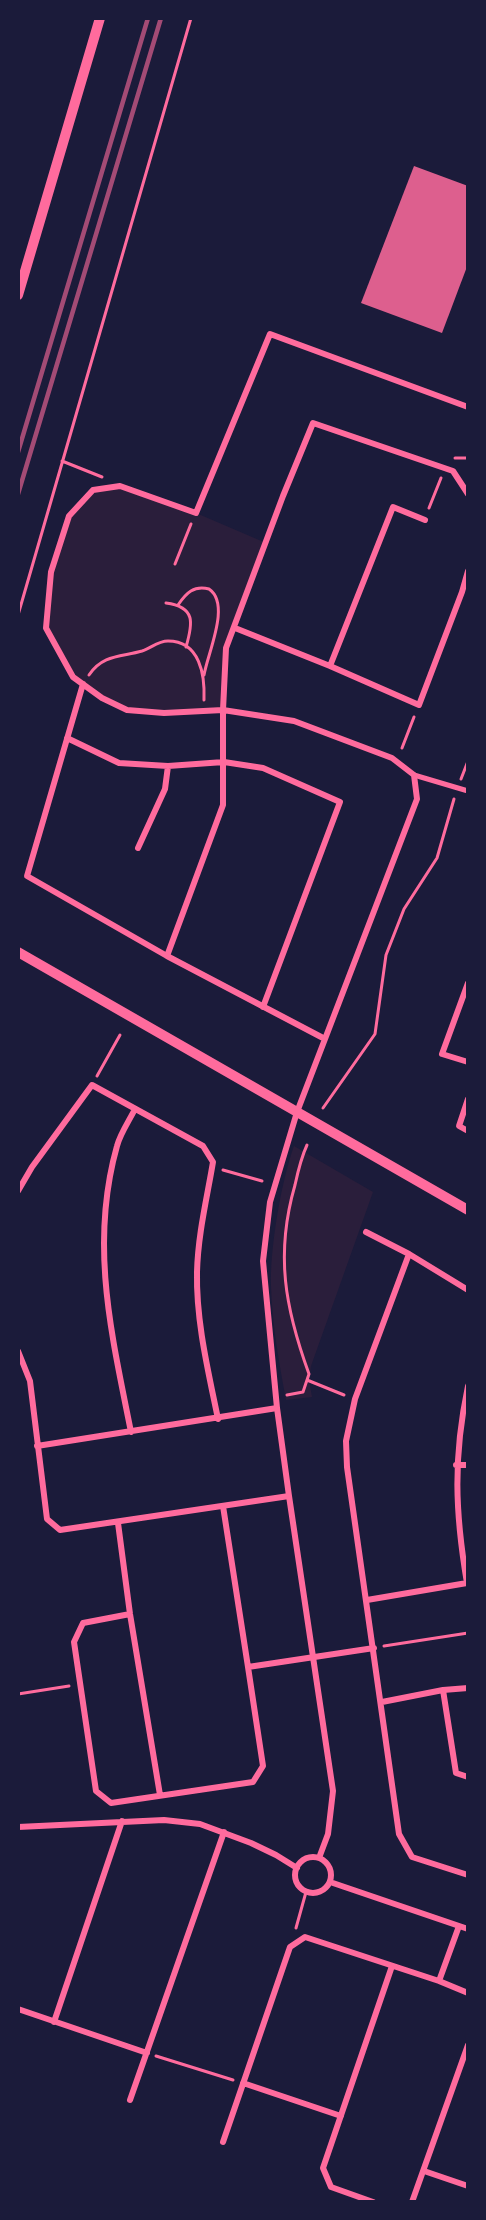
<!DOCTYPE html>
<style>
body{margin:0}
#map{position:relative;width:486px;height:2220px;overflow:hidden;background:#1b1b3a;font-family:Cabin,sans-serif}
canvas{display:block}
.frame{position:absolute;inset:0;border:20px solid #1b1b3a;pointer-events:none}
</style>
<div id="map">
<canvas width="486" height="2220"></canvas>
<div class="frame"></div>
</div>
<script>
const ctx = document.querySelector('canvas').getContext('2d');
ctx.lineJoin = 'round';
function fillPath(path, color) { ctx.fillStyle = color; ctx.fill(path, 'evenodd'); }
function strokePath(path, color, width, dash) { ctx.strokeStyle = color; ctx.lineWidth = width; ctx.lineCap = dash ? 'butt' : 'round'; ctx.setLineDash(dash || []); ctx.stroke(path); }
fillPath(new Path2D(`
 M120 486 196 513 266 543 226 648 223 710H127L73 677 46 628 51 572 69 516 93 490Z
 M294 1146 373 1192 311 1366 309 1380 312 1397 286 1400C279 1362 272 1324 271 1286 270 1248 281 1182 294 1146Z`), '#2a1e3b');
fillPath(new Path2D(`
 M414 166 468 186V264L442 333 361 303Z`), '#dd5f8e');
strokePath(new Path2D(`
 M455 458H468
 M62 461 102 477
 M429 508 441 478
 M175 564 191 524
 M166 603C196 607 193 623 186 647
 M178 605C186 593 194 585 209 589 231 604 208 652 204 675
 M18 615 191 18
 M89 675C103 654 122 657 142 651 151 648 158 641 168 641 200 641 205 675 204 700
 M402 748 414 717
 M461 779 468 761
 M97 1076 120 1035
 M323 1108 375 1034 386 955 404 909 437 858 454 799
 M223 1170 262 1181
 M307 1380 344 1395
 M287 1395 303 1392 309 1374C285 1308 275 1254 295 1185 298 1171 301 1158 307 1145
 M384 1646 468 1633
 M18 1694 69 1686
 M296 1928 306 1892
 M156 2056 233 2080`), '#ff6b9d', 3);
strokePath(new Path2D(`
 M414 775 468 791`), '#ff6b9d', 5);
strokePath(new Path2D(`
 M235 628 330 666 419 705 462 592 468 571
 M330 666 393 507 425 520
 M83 684 27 876 167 956 325 1039
 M67 738 119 763 168 766 224 762 263 768 340 802 263 1007
 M138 848 165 789 168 766
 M167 956 223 805V710L226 648 283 496 313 423 453 471 468 494
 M468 983 442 1054 468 1062
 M468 1099 459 1126 468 1131
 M18 1191 32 1167 92 1085 203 1146 213 1162C207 1198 198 1234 197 1272 196 1321 208 1370 218 1419
 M366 1232 409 1254 355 1399 346 1441 347 1467 399 1834 412 1857 468 1875
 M409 1254 468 1290
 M18 1351 30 1381 47 1519 60 1530 289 1496
 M131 1432C112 1336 89 1245 117 1146 120 1134 129 1121 135 1109
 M37 1446 277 1408
 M456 1465H468
 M223 1506 248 1667
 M118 1523 130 1614 160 1795
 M367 1600 467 1583C455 1512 453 1457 468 1386
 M130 1614 83 1623 74 1642 96 1791 111 1803 253 1782 263 1766 248 1667 374 1648
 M443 1690 456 1773 468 1777
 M382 1702 443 1690 468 1688
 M18 1827 164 1820 200 1824 251 1843 276 1855 297 1868
 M295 1875a18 18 0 1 1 36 0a18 18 0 1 1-36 0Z
 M319 1858 328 1834 333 1791 289 1496 277 1408 263 1261 270 1202 297 1112 417 799 414 775 392 758 294 721 223 710 164 713 127 710 102 698 73 677 46 628 51 572 69 516 93 490 120 486 196 513 270 334 468 407
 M330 1882 468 1929
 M439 1981 459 1926
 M18 2009 147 2053
 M54 2022 122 1821
 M243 2083 341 2116
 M130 2100 224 1832
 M223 2142 290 1947 305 1937 439 1981 468 1993
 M424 2171 468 2186
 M373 2202 331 2187 323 2168 392 1966
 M412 2202 468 2045`), '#ff6b9d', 6);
strokePath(new Path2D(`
 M18 295 100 18
 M18 952 468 1210`), '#ff6b9d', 10);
strokePath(new Path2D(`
 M18 452 148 18
 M18 494 161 18`), '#a44b75', 4.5);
</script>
